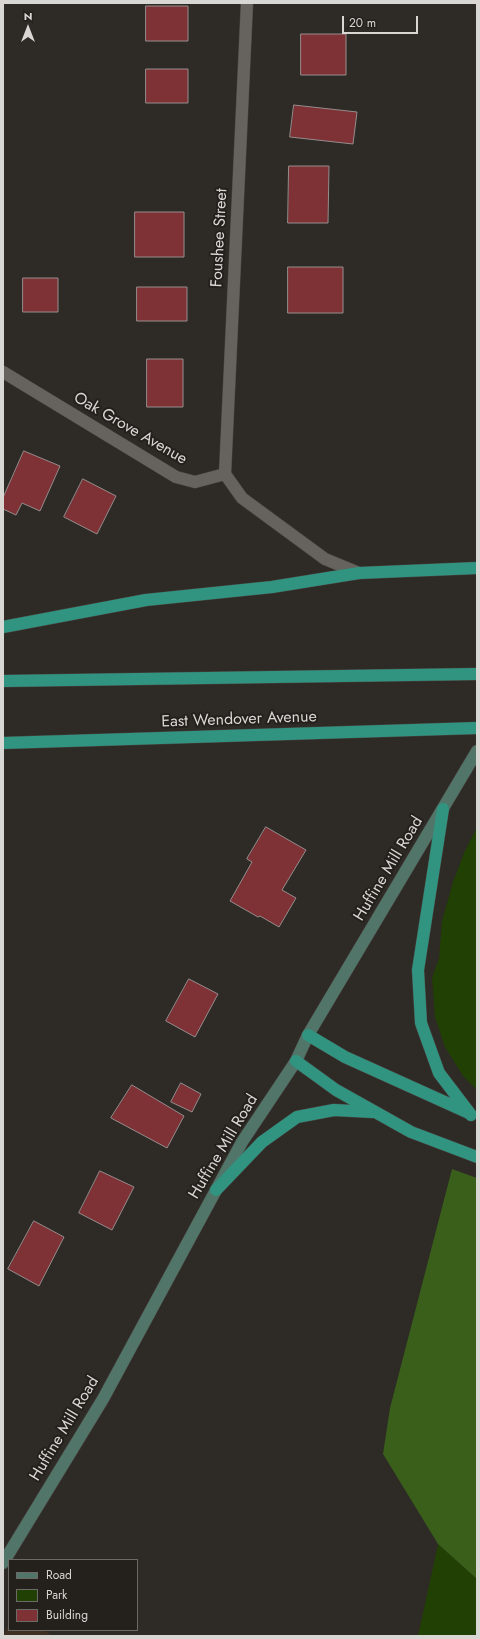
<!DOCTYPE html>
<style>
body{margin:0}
#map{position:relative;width:480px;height:1639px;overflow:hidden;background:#2e2a26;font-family:Jost,sans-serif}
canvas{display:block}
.frame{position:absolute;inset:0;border:4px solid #d9d7d4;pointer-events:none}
.legend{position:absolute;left:8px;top:1559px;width:130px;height:72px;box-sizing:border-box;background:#24211d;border:1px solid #6c6a66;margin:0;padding:5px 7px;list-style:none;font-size:12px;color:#d9d7d4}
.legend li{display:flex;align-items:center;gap:8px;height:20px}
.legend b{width:20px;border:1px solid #6c6a66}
.north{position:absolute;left:8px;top:8px;width:40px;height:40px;-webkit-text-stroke:3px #24211d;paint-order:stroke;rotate:0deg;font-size:11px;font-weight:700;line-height:16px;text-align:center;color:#d9d7d4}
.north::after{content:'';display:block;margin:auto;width:14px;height:18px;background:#d9d7d4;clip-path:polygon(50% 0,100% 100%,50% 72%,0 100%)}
.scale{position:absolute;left:342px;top:16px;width:76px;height:18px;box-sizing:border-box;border:2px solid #d9d7d4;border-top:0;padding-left:5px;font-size:12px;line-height:14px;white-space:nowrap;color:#d9d7d4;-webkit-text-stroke:3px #24211d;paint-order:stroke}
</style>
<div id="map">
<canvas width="480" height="1639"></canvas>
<div class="frame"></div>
<ul class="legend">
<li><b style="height:5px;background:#52756a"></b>Road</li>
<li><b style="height:11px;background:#214003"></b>Park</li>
<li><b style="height:11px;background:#7e3235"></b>Building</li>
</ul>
<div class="north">N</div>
<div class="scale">20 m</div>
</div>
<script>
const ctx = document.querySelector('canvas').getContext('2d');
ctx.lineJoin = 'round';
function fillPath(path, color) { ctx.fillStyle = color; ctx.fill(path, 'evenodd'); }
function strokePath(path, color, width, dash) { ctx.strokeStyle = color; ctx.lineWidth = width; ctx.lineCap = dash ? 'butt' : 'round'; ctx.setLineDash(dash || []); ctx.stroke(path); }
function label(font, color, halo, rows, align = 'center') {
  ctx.font = font + ' Jost,sans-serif'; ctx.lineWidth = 4; ctx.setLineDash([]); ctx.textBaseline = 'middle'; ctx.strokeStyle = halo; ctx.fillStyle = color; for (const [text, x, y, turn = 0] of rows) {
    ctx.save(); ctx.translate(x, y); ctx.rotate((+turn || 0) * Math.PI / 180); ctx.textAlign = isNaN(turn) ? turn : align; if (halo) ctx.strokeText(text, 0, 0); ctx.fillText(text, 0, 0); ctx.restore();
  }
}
fillPath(new Path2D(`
 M9 1624V1630H43L53 1636H3Z`), '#3e2f23');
fillPath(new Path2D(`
 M477 827V1090L463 1076 445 1047 435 1017 432 977 439 959 442 921 453 882 464 853Z
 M438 1544 477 1579V1636H418Z`), '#214003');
fillPath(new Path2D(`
 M452 1169 477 1178V1579L438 1544 383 1454 390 1408Z`), '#395f1b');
const building = new Path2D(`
 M146 6H188V41H146Z
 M301 34H346V75H301Z
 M146 69H188V103H146Z
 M294 105 357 112 353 144 290 137Z
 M289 166H329L328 223H288Z
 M135 212H184V257H135Z
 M288 267H343V313H288Z
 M23 278H58V312H23Z
 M137 287H187V321H137Z
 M147 359H183V407H147Z
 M24 451 60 466 40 511 22 503 16 515 3 509V498Z
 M83 479 116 496 97 534 64 517Z
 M266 827 306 850 282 890 296 898 279 927 260 916 258 917 230 901 252 862 247 859Z
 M189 979 218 994 195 1037 166 1021Z
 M181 1083 201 1094 192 1112 171 1102Z
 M132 1085 184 1116 167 1148 111 1118Z
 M100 1171 134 1187 112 1230 79 1213Z
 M34 1221 64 1237 39 1286 8 1269Z`);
fillPath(building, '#7e3235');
strokePath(building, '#958d8d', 1);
const minor = new Path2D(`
 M3 372 176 477 195 482 225 474 242 498 325 559 359 573
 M225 474 247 3`);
const secondary = new Path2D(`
 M3 1563 103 1399 242 1142 296 1061 308 1035 477 751`);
const trunk = new Path2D(`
 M3 627 146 600 272 587 359 573 477 568
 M3 681 477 674
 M3 743 477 728
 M443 809 418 970 421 1023 439 1073 471 1115
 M308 1035 345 1057 469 1113
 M296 1061 336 1090 411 1132 477 1157
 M216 1190 262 1142 297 1117 334 1110 372 1112`);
strokePath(minor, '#494642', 13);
strokePath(secondary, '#494642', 13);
strokePath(trunk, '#494642', 13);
strokePath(minor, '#66625d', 12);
strokePath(secondary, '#52756a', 12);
strokePath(trunk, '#309481', 12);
label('16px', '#d9d7d4', '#24211d', [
 ["Foushee Street",220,238,-87],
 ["Oak Grove Avenue",130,429,30],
 ["East Wendover Avenue",239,720,-2],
 ["Huffine Mill Road",389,869,-59],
 ["Huffine Mill Road",224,1147,-59],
 ["Huffine Mill Road",65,1429,-59]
]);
</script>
